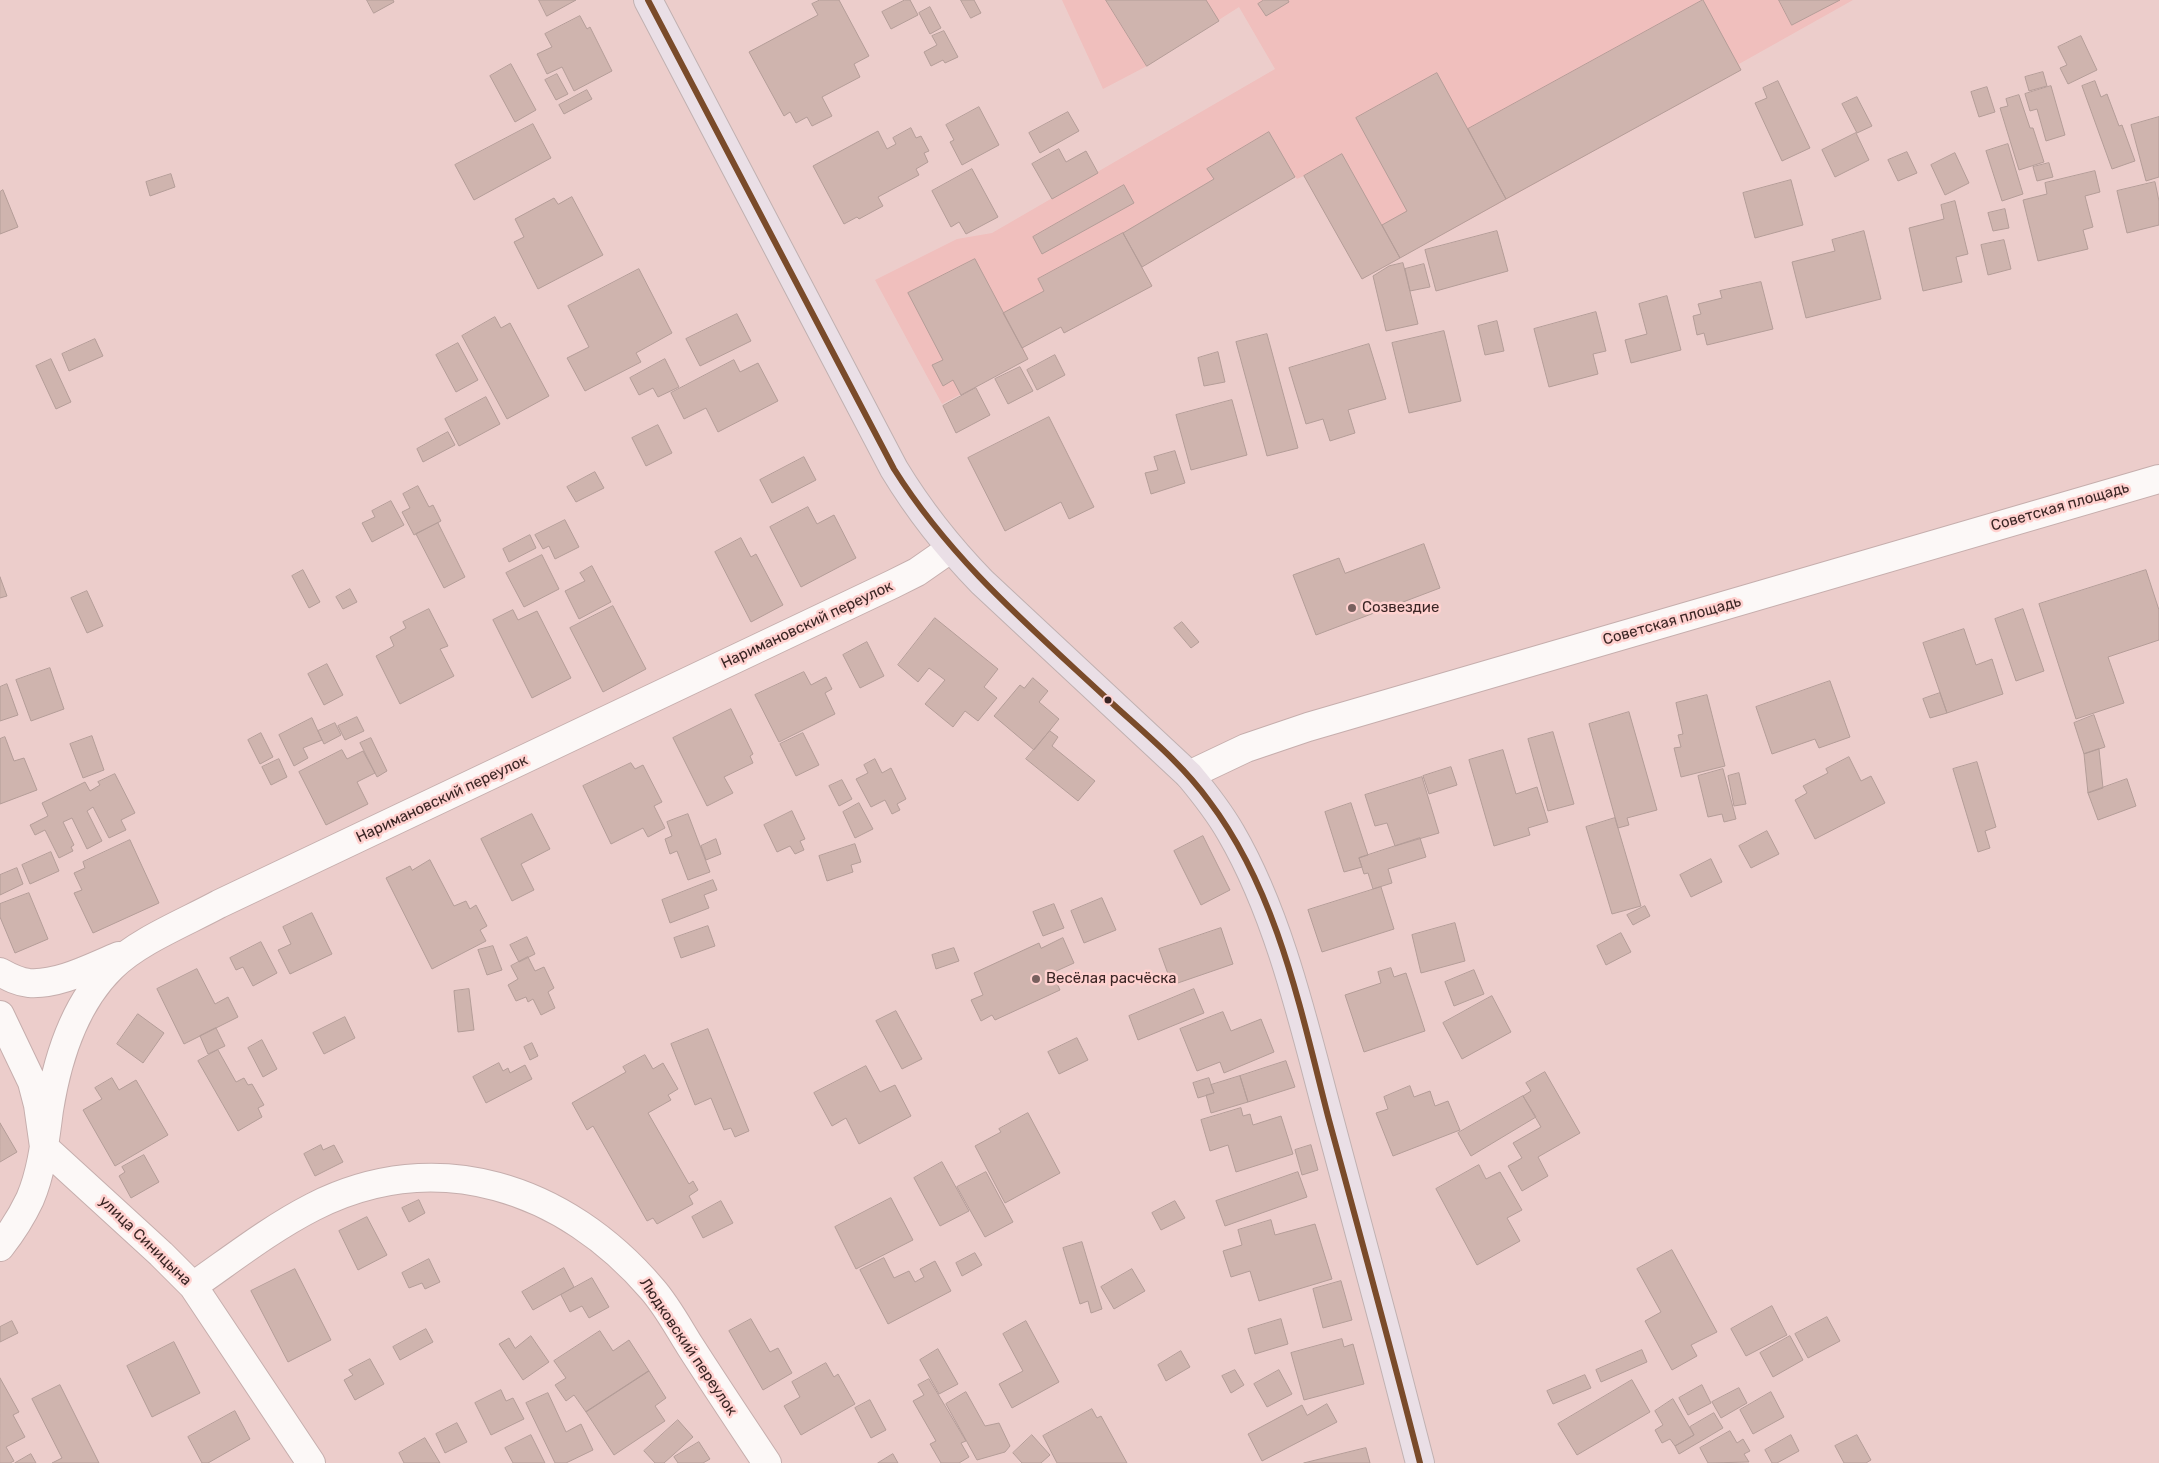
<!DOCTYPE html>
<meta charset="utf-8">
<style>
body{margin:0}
canvas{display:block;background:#eccdcb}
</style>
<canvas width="2159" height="1463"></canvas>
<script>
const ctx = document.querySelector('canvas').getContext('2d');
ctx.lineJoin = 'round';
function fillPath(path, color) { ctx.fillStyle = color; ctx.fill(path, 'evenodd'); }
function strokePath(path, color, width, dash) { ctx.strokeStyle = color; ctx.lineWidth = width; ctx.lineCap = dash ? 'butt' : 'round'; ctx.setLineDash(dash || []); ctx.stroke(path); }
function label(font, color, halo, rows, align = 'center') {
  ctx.font = font + ' Rubik,sans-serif'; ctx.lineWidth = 5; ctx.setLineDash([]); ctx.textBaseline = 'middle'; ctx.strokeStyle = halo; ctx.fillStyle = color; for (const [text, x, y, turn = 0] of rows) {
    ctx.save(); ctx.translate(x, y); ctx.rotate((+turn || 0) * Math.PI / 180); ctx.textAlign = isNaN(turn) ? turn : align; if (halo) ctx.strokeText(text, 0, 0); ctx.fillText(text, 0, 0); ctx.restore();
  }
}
fillPath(new Path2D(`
 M1062 0H1853L1739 64 1741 70 1362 279 1304 176 1297 179 1295 177 1142 267 1152 286 1064 333 1061 327 1023 347 1028 359 942 404 875 280 957 239 992 233 1275 69 1239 7 1147 66 1103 89Z`), '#f0bfbd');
const building = new Path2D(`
 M367 0H393L394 2 374 13Z
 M539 0H576L547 16Z
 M820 0H839L869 56 854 64 860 77 822 97 832 116 812 126 807 117 796 123 790 112 784 116 749 52 818 15 812 4Z
 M905 0H910L918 15 891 29 882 12Z
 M961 0H974L981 13 971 18Z
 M1106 0H1206L1219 21 1147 66Z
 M1264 0H1288L1289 2 1266 16 1258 4Z
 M1703 0 1741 70 1506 199 1468 129Z
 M1779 0H1840L1792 25Z
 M930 7 941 28 930 34 919 13Z
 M580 16 587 29 590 27 612 71 574 91 562 67 547 74 537 54 552 47 545 34Z
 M944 31 958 57 945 63 943 60 931 66 924 52 937 45 932 36Z
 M2081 36 2097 70 2068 84 2060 68 2067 65 2058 47Z
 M511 64 536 110 515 122 490 76Z
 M2043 72 2047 86 2029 91 2025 77Z
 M1437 73 1506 199 1400 258 1382 225 1407 211 1356 118Z
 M557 74 568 94 556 100 545 80Z
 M1778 81 1810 148 1782 161 1755 103 1767 98 1763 88Z
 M2095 81 2101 97 2107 94 2119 126 2122 125 2135 161 2112 169 2082 86Z
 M2051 86 2065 135 2046 141 2037 109 2030 111 2025 94Z
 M1987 87 1995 112 1979 117 1971 92Z
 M587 90 592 99 564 114 559 105Z
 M2019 95 2030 128H2033L2044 162 2019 170 2000 108 2008 106 2006 99Z
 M1857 97 1872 126 1857 133 1842 104Z
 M979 107 999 145 962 165 950 142 954 140 946 125Z
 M1068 112 1079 131 1040 153 1029 133Z
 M2159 117V177L2146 181 2131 125Z
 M533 124 551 158 474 200 455 165Z
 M911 128 916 138 921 136 929 151 924 153 928 162 916 169 919 175 878 197 883 206 859 219 857 217 844 224 813 166 878 131 887 149 896 144 893 138Z
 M1269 132 1295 177 1142 267 1123 233 1214 179 1207 169Z
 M1856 133 1869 160 1835 177 1822 150Z
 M2008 144 2023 194 2002 201 1986 151Z
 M1059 149 1066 162 1086 151 1098 173 1052 199 1032 164Z
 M1907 152 1917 173 1898 181 1888 160Z
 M1955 153 1969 183 1945 195 1931 165Z
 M1342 154 1400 258 1362 279 1304 176Z
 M2049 163 2053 177 2037 181 2033 167Z
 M972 169 998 217 966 234 959 222 951 227 932 191Z
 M2095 171 2100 192 2085 196 2093 227 2083 230 2088 249 2038 261 2023 200 2047 194 2045 183Z
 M171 174 175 187 150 196 146 182Z
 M1791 180 1803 225 1755 238 1743 193Z
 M2155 182 2159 201V225L2127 233 2117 191Z
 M1124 185 1134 203 1042 254 1033 237Z
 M3 190 18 227 0 234V192Z
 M572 197 603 255 538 289 514 242 524 237 515 219 554 198 558 204Z
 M1955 201 1968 254 1956 257 1962 282 1923 291 1909 228 1944 219 1941 205Z
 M2005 209 2009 228 1993 231 1988 213Z
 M1497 231 1508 271 1436 291 1425 250Z
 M1864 231 1881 299 1806 318 1792 262 1835 251 1832 240Z
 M1123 233 1152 286 1064 333 1061 327 1022 348 1003 313 1044 291 1038 279Z
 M2004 240 2011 269 1988 275 1981 245Z
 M975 259 1028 359 961 395 953 380 943 386 932 365 943 360 908 293Z
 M1403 263 1418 324 1386 331 1373 276 1389 266Z
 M1424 264 1430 287 1410 291 1405 269Z
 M639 269 672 333 636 353 641 362 585 391 567 358 589 347 568 306Z
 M1761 282 1773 329 1707 345 1704 333 1697 335 1693 316 1701 314 1698 304 1722 298 1720 291Z
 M1667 296 1681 350 1631 363 1625 340 1647 334 1639 304Z
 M1596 312 1606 351 1593 354 1598 374 1549 387 1534 329Z
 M737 314 751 341 700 366 686 339Z
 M495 317 501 328 510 323 549 396 507 419 462 336Z
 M1497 321 1504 351 1485 355 1478 326Z
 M1444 331 1461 401 1409 413 1392 343Z
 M1267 334 1298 448 1267 456 1236 342Z
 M95 339 103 356 69 371 62 354Z
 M458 343 478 380 456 392 436 355Z
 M1369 344 1386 399 1348 410 1355 433 1330 441 1323 419 1306 424 1289 368Z
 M1218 352 1225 382 1204 386 1198 358Z
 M1055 355 1065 375 1037 390 1027 370Z
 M51 359 71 402 56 409 36 366Z
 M665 359 679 387 658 397 653 388 639 395 630 378Z
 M734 360 740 372 758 363 778 401 718 432 706 408 684 419 671 393Z
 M1020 367 1033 391 1008 404 995 379Z
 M976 388 990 415 956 433 943 406Z
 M486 397 500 424 459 446 445 419Z
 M1232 400 1247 455 1191 470 1176 415Z
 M1049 417 1094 507 1069 519 1061 502 1005 531 968 458Z
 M658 425 672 453 646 466 632 438Z
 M448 432 455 445 423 462 417 449Z
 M1175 451 1185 483 1151 494 1145 473 1158 470 1154 457Z
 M804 457 816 480 772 503 760 480Z
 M595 472 604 488 576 502 567 487Z
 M418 486 429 507 433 505 441 521 414 535 402 512 410 508 403 494Z
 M391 501 404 525 372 542 362 523 375 517 372 511Z
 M808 507 817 524 834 515 856 558 801 587 770 527Z
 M565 520 579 547 555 559 549 546 543 549 535 535Z
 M438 523 465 577 444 588 416 534Z
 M530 535 536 548 509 562 503 549Z
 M741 538 751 557 756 554 783 605 751 622 715 552Z
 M1424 544 1440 588 1316 635 1293 575 1339 558 1345 573Z
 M542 555 559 589 524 607 506 573Z
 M592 566 611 602 579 619 565 591 585 581 580 573Z
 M303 570 320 602 309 608 292 576Z
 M2146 570 2159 610V640L2108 657 2124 703 2076 719 2039 604Z
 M0 577 7 596 0 598Z
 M350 589 357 602 343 609 336 597Z
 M87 591 103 626 87 633 71 598Z
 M613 606 646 669 603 692 570 628Z
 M429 609 448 646 440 649 454 676 400 704 376 656 394 646 390 637 406 628 403 622Z
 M2023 609 2044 671 2016 681 1995 619Z
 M513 610 518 620 537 611 571 678 532 698 493 620Z
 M935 618 998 669 984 687 997 698 978 721 965 711 953 727 925 704 945 680 929 668 918 682 898 665Z
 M1182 622 1199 642 1191 648 1174 628Z
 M1964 629 1976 665 1992 659 2003 694 1947 713 1923 643Z
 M867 642 884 676 860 688 843 655Z
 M327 664 343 695 324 705 308 674Z
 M50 668 64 709 31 721 16 680Z
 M804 672 811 685 826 677 832 689 825 693 835 714 779 742 755 695Z
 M1033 678 1048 691 1039 702 1059 719 1034 750 994 716 1020 685 1024 688Z
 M1830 681 1850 737 1819 748 1815 739 1772 754 1756 707Z
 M7 684 18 715 0 721V687Z
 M1940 693 1947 713 1930 718 1923 699Z
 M1707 695 1725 766 1681 777 1674 748 1681 747 1678 735 1683 734 1676 703Z
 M731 709 753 754 750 756 753 763 724 777 733 793 707 806 673 738Z
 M1629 712 1657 810 1627 818 1629 825 1618 828 1589 724Z
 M2094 715 2105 747 2084 754 2074 723Z
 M357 717 364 731 345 740 338 726Z
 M312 718 322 740 303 748 308 758 294 766 279 735Z
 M335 723 341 735 324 744 318 731Z
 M1050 731 1058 737 1052 746 1095 781 1078 801 1026 759Z
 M1553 732 1574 804 1548 811 1528 739Z
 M261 733 273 757 260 764 248 740Z
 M803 733 819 765 796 776 780 744Z
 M92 736 104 770 83 778 70 744Z
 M5 737 14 761 24 758 37 790 0 804V739Z
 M371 738 387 771 377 777 360 743Z
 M2099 749 2103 788 2088 793 2084 754Z
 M342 750 347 759 363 751 375 773 357 782 368 804 326 825 299 772Z
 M1503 750 1516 794 1537 787 1548 822 1528 828 1530 835 1494 846 1469 760Z
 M1849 757 1861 781 1871 776 1885 803 1815 839 1795 800 1807 793 1803 786 1828 773 1826 769Z
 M279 759 287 777 271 785 262 767Z
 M875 759 882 773 891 768 906 799 897 804 900 810 892 814 885 800 871 807 856 779 868 773 864 765Z
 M1977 762 1996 827 1985 831 1990 848 1978 852 1953 769Z
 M631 763 635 769 643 765 662 802 654 806 665 828 648 837 643 828 611 844 583 786Z
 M1451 767 1457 785 1429 794 1423 776Z
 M1723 769 1736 819 1724 822 1722 814 1708 817 1698 776Z
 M1739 773 1746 804 1734 806 1728 776Z
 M115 774 135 813 121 820 126 830 109 838 93 807 87 811 102 841 87 849 72 818 63 822 74 845 71 847 73 851 59 858 45 830 35 835 30 825 48 816 42 803 85 782 90 791 100 785 98 782Z
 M1422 777 1439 833 1395 846 1387 823 1375 826 1365 795Z
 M2127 779 2136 806 2098 820 2088 793Z
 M842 780 852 799 839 806 829 786Z
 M859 803 873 829 855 838 843 812Z
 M1351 803 1368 855 1359 858 1362 867 1344 872 1325 812Z
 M792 811 805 839 800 841 804 850 795 854 790 846 777 852 764 825Z
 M532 814 550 849 521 864 534 890 512 901 481 839Z
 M688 814 710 872 688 880 677 851 670 854 665 839 672 836 667 822Z
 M1615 818 1641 906 1612 914 1586 827Z
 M1767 831 1779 854 1751 868 1739 846Z
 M1203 836 1230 890 1201 905 1174 851Z
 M1420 838 1426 857 1388 869 1392 883 1373 889 1368 873 1364 874 1359 858Z
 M716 839 721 854 706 860 701 846Z
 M130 840 159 903 93 933 74 893 82 890 74 873 85 868 83 862Z
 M855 844 861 862 851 865 853 872 827 881 819 856Z
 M51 852 59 871 30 884 22 865Z
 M1711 859 1722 882 1691 897 1680 875Z
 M430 860 454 906 466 901 470 909 476 905 487 926 480 930 486 941 432 969 386 878 410 866 412 870Z
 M17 868 23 884 0 895V875Z
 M713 880 717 890 704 895 709 908 670 923 662 900Z
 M1381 887 1394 929 1322 952 1308 910Z
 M29 893 48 939 15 953 0 917V904Z
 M1102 898 1116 930 1084 943 1071 911Z
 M1054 904 1064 928 1043 936 1033 912Z
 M1645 906 1650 916 1633 925 1627 915Z
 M312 913 332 954 290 974 278 950 291 944 283 927Z
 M1455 923 1465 961 1421 973 1412 935Z
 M708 926 715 946 681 958 674 938Z
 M1221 928 1233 964 1172 985 1159 949Z
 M1621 933 1631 952 1606 965 1597 946Z
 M527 937 535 954 519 962 510 945Z
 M1063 938 1074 963 1052 973 1060 990 995 1020 992 1015 981 1021 971 1000 983 995 974 973 1039 943 1041 948Z
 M261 942 277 973 253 986 243 967 236 970 230 958Z
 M493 946 502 970 487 975 478 950Z
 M954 948 959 961 936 969 932 955Z
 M528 957 535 971 544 967 554 988 548 992 555 1008 541 1015 533 999 528 1002 526 997 516 1001 508 985 518 979 511 966Z
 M1391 968 1394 977 1406 973 1425 1031 1364 1052 1345 995 1381 983 1378 972Z
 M197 969 215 1004 228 997 238 1017 184 1044 157 989Z
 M1474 970 1484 994 1454 1006 1445 982Z
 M469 989 474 1030 458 1032 454 991Z
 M1194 989 1204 1013 1138 1040 1129 1016Z
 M1492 996 1511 1032 1462 1059 1443 1023Z
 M896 1011 922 1059 902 1069 876 1021Z
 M1223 1012 1231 1031 1261 1019 1274 1052 1224 1073 1220 1062 1197 1071 1180 1029Z
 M138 1014 164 1033 143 1063 117 1044Z
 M345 1017 355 1038 324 1054 313 1033Z
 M216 1028 225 1046 208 1054 200 1036Z
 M708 1029 749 1131 735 1137 731 1128 724 1130 711 1098 695 1105 671 1044Z
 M1077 1038 1088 1060 1059 1074 1048 1052Z
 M262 1040 277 1069 263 1077 248 1048Z
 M532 1043 538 1056 530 1060 524 1047Z
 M218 1050 236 1082 244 1078 248 1085 252 1084 264 1105 258 1108 262 1117 238 1131 198 1061Z
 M645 1055 653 1069 663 1063 678 1089 668 1095 671 1100 648 1113 689 1184 693 1181 698 1190 689 1196 693 1204 657 1224 653 1218 647 1221 593 1126 587 1130 572 1103 626 1072 623 1067Z
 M1286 1061 1295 1087 1248 1102 1240 1076Z
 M499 1063 503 1071 508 1068 510 1073 525 1065 532 1079 486 1103 473 1077Z
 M866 1066 880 1092 895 1085 911 1116 859 1144 846 1118 832 1126 814 1093Z
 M1545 1072 1580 1133 1538 1157 1548 1176 1522 1191 1508 1166 1522 1158 1513 1143 1541 1127 1523 1096 1531 1091 1526 1083Z
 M1240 1076 1248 1102 1211 1113 1206 1095 1214 1093 1211 1085Z
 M112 1078 119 1090 136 1080 168 1135 115 1166 83 1110 102 1099 95 1088Z
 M1209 1078 1214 1093 1198 1098 1193 1083Z
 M1410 1086 1414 1097 1430 1091 1435 1106 1448 1101 1460 1130 1393 1156 1376 1113 1388 1109 1384 1097Z
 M1523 1096 1536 1117 1471 1156 1458 1133Z
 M1241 1108 1243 1116 1250 1114 1253 1125 1281 1116 1293 1154 1236 1172 1228 1145 1210 1151 1201 1120Z
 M1028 1113 1060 1173 1005 1203 975 1146 1001 1132 999 1129Z
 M0 1123 17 1152 0 1162Z
 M321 1145 323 1150 334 1145 343 1162 315 1176 304 1154Z
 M1311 1145 1318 1170 1302 1175 1295 1150Z
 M144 1155 159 1182 131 1198 119 1176 125 1172 122 1167Z
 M942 1162 969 1211 940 1226 914 1178Z
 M1479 1165 1486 1179 1500 1172 1522 1210 1507 1218 1520 1241 1477 1265 1436 1189Z
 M986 1172 1013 1222 985 1237 957 1187Z
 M1298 1172 1307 1197 1225 1226 1216 1201Z
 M891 1198 913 1240 856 1269 835 1227Z
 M419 1200 425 1213 409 1222 402 1208Z
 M721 1201 733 1223 703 1238 692 1217Z
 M1175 1201 1185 1218 1161 1230 1152 1213Z
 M367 1217 387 1255 358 1270 339 1231Z
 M1271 1220 1275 1235 1315 1224 1332 1279 1259 1301 1250 1271 1231 1277 1223 1251 1242 1245 1238 1230Z
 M1082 1242 1102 1309 1091 1313 1088 1301 1080 1304 1063 1248Z
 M1672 1250 1717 1332 1691 1345 1697 1356 1672 1370 1645 1321 1661 1312 1637 1269Z
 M975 1253 982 1265 962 1276 956 1263Z
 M884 1258 894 1278 909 1271 915 1282 924 1277 920 1269 935 1261 951 1291 888 1324 860 1270Z
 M429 1259 440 1282 425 1289 422 1283 409 1288 402 1273Z
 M564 1268 574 1287 533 1310 522 1292Z
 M295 1269 331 1340 288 1362 251 1291Z
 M1132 1269 1145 1291 1114 1309 1101 1287Z
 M592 1278 609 1307 589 1318 582 1306 570 1312 561 1295Z
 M1341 1281 1352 1320 1323 1328 1313 1289Z
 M1772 1306 1787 1335 1746 1356 1731 1329Z
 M1827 1317 1840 1341 1808 1358 1795 1334Z
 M751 1319 770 1352 778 1348 792 1373 763 1390 729 1331Z
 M1281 1319 1288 1344 1255 1354 1248 1329Z
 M12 1321 18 1333 0 1342V1327Z
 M1026 1321 1059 1382 1012 1408 999 1384 1023 1371 1003 1334Z
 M426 1329 433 1342 400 1360 393 1347Z
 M600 1331 613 1351 629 1340 649 1371 586 1412 574 1395 566 1401 555 1385 566 1378 554 1361Z
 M531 1336 549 1362 523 1380 499 1344 509 1338 515 1348Z
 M1790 1336 1803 1360 1773 1377 1760 1353Z
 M1342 1339 1344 1347 1353 1344 1364 1384 1304 1400 1291 1353Z
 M174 1342 200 1393 152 1417 127 1366Z
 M938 1349 958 1384 939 1394 920 1360Z
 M1642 1350 1647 1362 1601 1382 1596 1370Z
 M1181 1351 1190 1367 1166 1381 1158 1365Z
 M370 1359 384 1384 355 1400 344 1380 353 1375 349 1370Z
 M826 1363 834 1377 838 1374 855 1404 801 1435 784 1406 800 1397 792 1382Z
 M1235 1370 1244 1385 1231 1393 1222 1376Z
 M1279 1370 1292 1394 1267 1407 1254 1384Z
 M649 1371 666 1398 655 1406 665 1421 614 1455 586 1412Z
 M1585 1375 1591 1388 1553 1404 1547 1391Z
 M0 1378 19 1412 13 1415 25 1437 6 1447 14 1461 10 1463H0Z
 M929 1379 966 1441 961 1443 969 1457 959 1463H941L930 1444 936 1441 913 1401 924 1395 918 1385Z
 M1632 1380 1650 1412 1577 1455 1558 1424Z
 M60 1385 99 1463H52L62 1458 32 1399Z
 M1702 1385 1711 1403 1688 1415 1679 1398Z
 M1739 1388 1747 1403 1721 1418 1712 1402Z
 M501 1390 506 1401 513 1398 524 1419 491 1435 475 1403Z
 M966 1392 985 1426 999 1423 1010 1446 1005 1452 977 1460 946 1404Z
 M1771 1392 1784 1417 1753 1434 1740 1410Z
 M548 1393 566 1432 581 1424 593 1450 566 1463H555L526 1403Z
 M1673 1399 1694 1435 1675 1446 1670 1439 1662 1443 1655 1430 1663 1425 1655 1411Z
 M870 1400 886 1430 871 1438 855 1408Z
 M1327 1404 1337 1422 1262 1461 1248 1434 1302 1405 1307 1415Z
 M1092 1409 1097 1418 1101 1416 1127 1463H1057L1043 1436Z
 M235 1411 250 1439 208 1463H202L188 1437Z
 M1714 1413 1723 1428 1679 1454 1675 1446 1694 1435 1690 1427Z
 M678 1420 693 1437 664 1463H655L644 1451Z
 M457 1423 467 1442 445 1453 436 1434Z
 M1730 1431 1737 1443 1743 1439 1750 1451 1744 1454 1749 1462 1708 1463 1700 1448Z
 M531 1435 545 1463H513L505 1448Z
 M1032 1435 1050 1455 1041 1463H1022L1013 1453Z
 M1791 1435 1799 1451 1777 1463H1772L1765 1450Z
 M1857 1435 1871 1460 1866 1463H1844L1835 1446Z
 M425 1438 440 1463H404L399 1453Z
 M699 1442 710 1459 703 1463H678L674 1457Z
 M1366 1448 1370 1463H1304Z
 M31 1454 36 1463H15Z
 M893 1454 898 1463H878Z`);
fillPath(building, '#cfb4ae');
strokePath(building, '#b49d98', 1);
const minor = new Path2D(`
 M0 972C9 977 18 982 29 983 59 985 92 967 119 956
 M0 1015 32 1082 38 1105 44 1147 161 1254 193 1286 311 1463
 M0 1247C11 1233 22 1216 30 1199 42 1171 45 1140 49 1110 57 1060 74 1004 112 967 138 941 186 922 219 904L893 584 917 572 950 549
 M193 1286C232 1259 270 1229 313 1207 437 1144 566 1188 652 1289 667 1306 678 1327 690 1346 715 1385 741 1424 767 1463`);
const tertiary = new Path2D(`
 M1189 775 1246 748 1308 727 2159 479`);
const primary = new Path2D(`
 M648 0 894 469C920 512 947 546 982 582L1189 775C1204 793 1219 812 1231 833 1280 917 1305 1029 1330 1122 1361 1236 1391 1349 1420 1463`);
strokePath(minor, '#c6aead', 30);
strokePath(tertiary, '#c6aead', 30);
strokePath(primary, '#c1b1b1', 30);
strokePath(minor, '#fcf8f7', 28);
strokePath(tertiary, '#fcf8f7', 28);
strokePath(primary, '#eadfe6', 28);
strokePath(new Path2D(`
 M648 0 894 469C953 563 1035 631 1115 706 1148 736 1183 765 1209 801 1278 892 1301 1012 1329 1120 1360 1234 1391 1348 1420 1463`), '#7a4b2a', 6);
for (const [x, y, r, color] of [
 [1352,608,5,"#78605e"],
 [1108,700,4.5,"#3a2524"],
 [1036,979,5,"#78605e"]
]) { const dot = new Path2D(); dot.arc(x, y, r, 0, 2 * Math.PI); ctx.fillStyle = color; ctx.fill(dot); strokePath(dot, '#ffd1cf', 2); }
label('15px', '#3a2524', '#ffd1cf', [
 ["Советская площадь",2060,507,-16],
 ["Советская площадь",1672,621,-16],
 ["Наримановский переулок",807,625,-25],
 ["Наримановский переулок",442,799,-25],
 ["улица Синицына",145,1241,44],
 ["Людковский переулок",688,1347,56]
]);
label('15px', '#3a2524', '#ffd1cf', [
 ["Созвездие",1362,608],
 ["Весёлая расчёска",1046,979]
], 'left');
</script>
